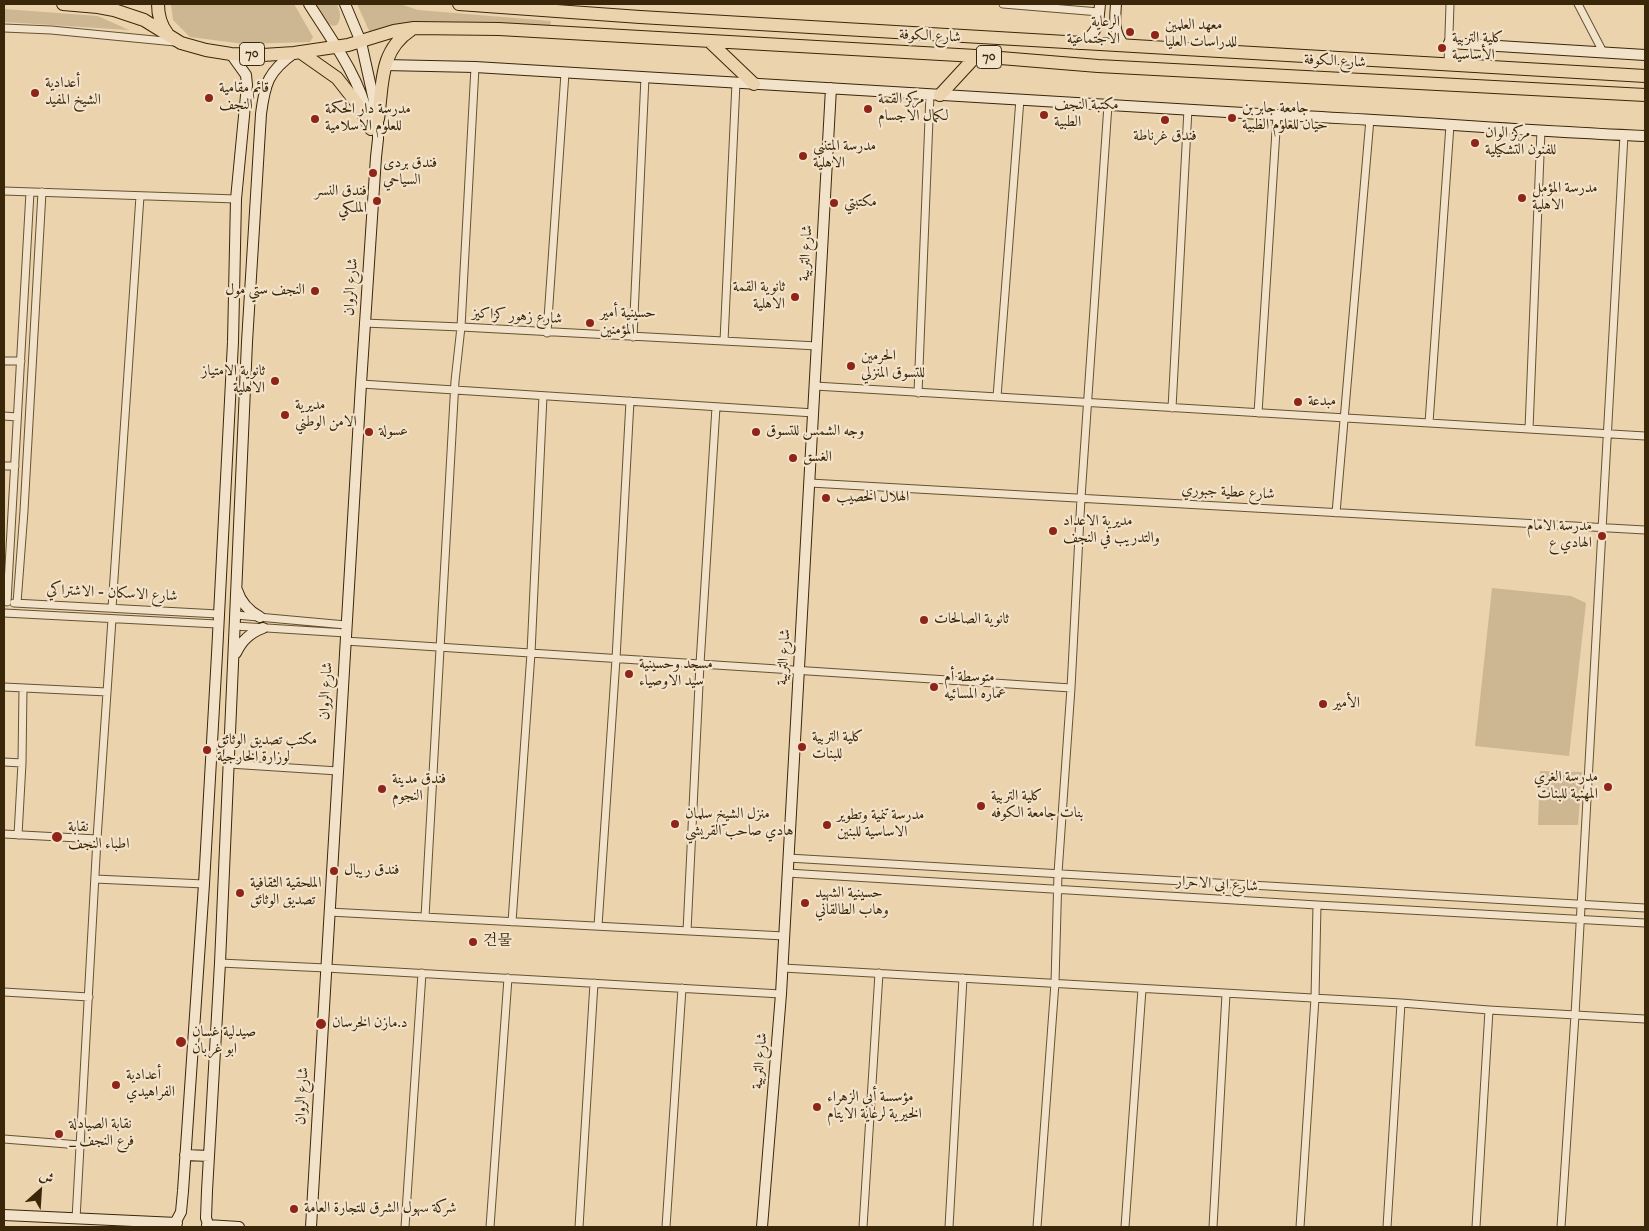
<!DOCTYPE html>
<meta charset="utf-8">
<style>
body{margin:0}
#map{position:relative;width:1649px;height:1231px;overflow:hidden;background:#ebd3ae;font-family:"IM FELL English",Amiri,serif}
canvas{display:block}
.frame{position:absolute;inset:0;border:5px solid #3a2709;pointer-events:none}
.north{position:absolute;left:15px;top:1166px;width:50px;height:50px;-webkit-text-stroke:4px #f2e2ca;paint-order:stroke;rotate:26deg;font-size:14px;font-weight:700;line-height:20px;text-align:center;color:#3a2709}
.north::after{content:'';display:block;margin:auto;width:18px;height:22px;background:#3a2709;clip-path:polygon(50% 0,100% 100%,50% 72%,0 100%)}
</style>
<div id="map">
<canvas width="1649" height="1231"></canvas>
<div class="frame"></div>
<div class="north">ش</div>
</div>
<script>
const ctx = document.querySelector('canvas').getContext('2d');
ctx.lineJoin = 'round';
function fillPath(path, color) { ctx.fillStyle = color; ctx.fill(path, 'evenodd'); }
function strokePath(path, color, width, dash) { ctx.strokeStyle = color; ctx.lineWidth = width; ctx.lineCap = dash ? 'butt' : 'round'; ctx.setLineDash(dash || []); ctx.stroke(path); }
function label(font, color, halo, rows, align = 'center') {
  ctx.font = font + ' "IM FELL English",Amiri,"Noto Serif KR",serif'; ctx.lineWidth = 4.5; ctx.setLineDash([]); ctx.textBaseline = 'middle'; ctx.strokeStyle = halo; ctx.fillStyle = color; for (const [text, x, y, turn = 0] of rows) {
    ctx.save(); ctx.translate(x, y); ctx.rotate((+turn || 0) * Math.PI / 180); ctx.textAlign = isNaN(turn) ? turn : align; if (halo) ctx.strokeText(text, 0, 0); ctx.fillText(text, 0, 0); ctx.restore();
  }
}
fillPath(new Path2D(`
 M171 4H294L313 37 310 42 244 44 190 37 173 20Z
 M315 4H337C340 12 342 17 337 25L333 26 327 23Z
 M357 4H400L418 10 551 21 550 29 371 35Z
 M4 9 98 16 129 30 4 22Z
 M1492 588 1571 596 1586 603 1569 756 1475 746Z
 M1540 771 1582 772 1578 825H1538Z`), '#cdb692');
const street = new Path2D(`
 M1003 4 1099 12
 M1578 4 1603 52
 M4 28 51 30 175 42
 M1448 64 1450 4
 M4 191 236 199
 M364 323 461 327 817 346
 M547 333 565 73
 M633 337 645 77
 M724 341 736 83
 M4 361H21
 M361 384 814 413
 M815 386 1645 436
 M918 393 930 94
 M997 397 1020 99
 M1172 408 1188 109
 M1258 413 1277 115
 M4 416 17 417
 M1429 423 1450 125
 M1529 429 1541 130
 M4 466H15
 M810 483 1645 530
 M1336 513 1370 119
 M7 602 30 192
 M14 603 218 614
 M17 603 24 511 42 192
 M112 608 140 196
 M4 613 217 624
 M236 615 346 625
 M235 626 346 633
 M345 641 1071 688
 M4 687 107 692
 M4 762 22 763
 M229 764 338 771
 M4 834 97 839
 M18 835 22 763 23 688
 M788 858 1645 908
 M787 873 1317 905 1645 923
 M95 879 204 884
 M329 912 784 936
 M425 917 455 381 461 327 475 67
 M512 922 531 653 543 396
 M598 926 616 659 630 401
 M687 931 700 664 716 407
 M220 963 326 968 781 994
 M783 968 1401 1003 1489 1010 1645 1019
 M4 992 89 997
 M4 1139 80 1145
 M76 1219 97 839 112 619
 M405 1227 422 973
 M490 1227 508 978
 M579 1227 594 983
 M666 1227 682 988
 M863 1227 879 973
 M949 1227 963 978
 M1037 1227 1055 983 1058 873 1071 688 1081 498 1108 105
 M1125 1227 1142 989
 M1213 1227 1226 994
 M1300 1227 1315 998 1317 905
 M1387 1227 1401 1003
 M1476 1227 1489 1010
 M1561 1227 1575 1015 1624 135`);
const secondary = new Path2D(`
 M309 4C331 39 359 76 368 117
 M1116 4C1115 19 1113 33 1124 45
 M1449 43 1645 55
 M1080 44C1099 32 1098 25 1100 4
 M385 65 475 67 1277 115C1400 120 1522 131 1645 136
 M237 590C241 603 249 611 260 617
 M236 653C242 640 250 633 263 628
 M185 1155 209 1156
 M4 1215 177 1223
 M207 1225 239 1227
 M173 1227 181 1212 183 1191 204 884 217 654 233 342 236 199 247 85 246 75 231 54
 M209 1227 206 1218 207 1191 220 963 247 342 261 114C265 83 268 72 294 53
 M311 1227 361 384 376 157 378 139V119L361 42 345 4
 M762 1227 781 994 831 88`);
const highway = new Path2D(`
 M63 4 98 7 114 10 144 20 181 43 206 50 231 54 263 55 294 53 348 45 394 31 414 28 499 29 976 56 1098 66 1645 95
 M158 4C158 15 160 24 167 33
 M459 4 640 17 1645 76
 M710 42 754 84
 M300 52 337 78 359 106 371 129
 M940 95 976 56
 M378 119C383 84 379 51 411 30`);
strokePath(street, '#665232', 9);
strokePath(secondary, '#3a2709', 12);
strokePath(highway, '#3a2709', 14);
strokePath(street, '#f2e2ca', 7);
strokePath(secondary, '#f2e2ca', 10);
strokePath(highway, '#ebd3ae', 12);
for (const [x, y, r, color] of [
 [1130,32,5,"#8f2418"],
 [1155,35,5,"#8f2418"],
 [1442,48,5,"#8f2418"],
 [35,93,5,"#8f2418"],
 [209,98,5,"#8f2418"],
 [868,109,5,"#8f2418"],
 [1044,115,5,"#8f2418"],
 [1232,118,5,"#8f2418"],
 [315,119,5,"#8f2418"],
 [1165,120,5,"#8f2418"],
 [1475,143,5,"#8f2418"],
 [803,156,5,"#8f2418"],
 [373,173,5,"#8f2418"],
 [1522,198,5,"#8f2418"],
 [377,201,5,"#8f2418"],
 [834,203,5,"#8f2418"],
 [315,291,5,"#8f2418"],
 [795,297,5,"#8f2418"],
 [590,323,5,"#8f2418"],
 [851,366,5,"#8f2418"],
 [275,381,5,"#8f2418"],
 [1298,402,5,"#8f2418"],
 [285,415,5,"#8f2418"],
 [369,432,5,"#8f2418"],
 [756,432,5,"#8f2418"],
 [793,458,5,"#8f2418"],
 [826,498,5,"#8f2418"],
 [1053,531,5,"#8f2418"],
 [1602,536,5,"#8f2418"],
 [924,620,5,"#8f2418"],
 [629,674,5,"#8f2418"],
 [934,687,5,"#8f2418"],
 [1323,704,5,"#8f2418"],
 [802,747,5,"#8f2418"],
 [207,750,5,"#8f2418"],
 [1608,787,5,"#8f2418"],
 [382,789,5,"#8f2418"],
 [981,806,5,"#8f2418"],
 [675,824,5,"#8f2418"],
 [827,825,5,"#8f2418"],
 [57,837,6,"#8f2418"],
 [334,871,5,"#8f2418"],
 [240,893,5,"#8f2418"],
 [805,903,5,"#8f2418"],
 [473,942,5,"#8f2418"],
 [321,1024,6,"#8f2418"],
 [181,1042,6,"#8f2418"],
 [116,1085,5,"#8f2418"],
 [817,1107,5,"#8f2418"],
 [59,1134,5,"#8f2418"],
 [294,1209,5,"#8f2418"]
]) { const dot = new Path2D(); dot.arc(x, y, r, 0, 2 * Math.PI); ctx.fillStyle = color; ctx.fill(dot); strokePath(dot, '#f2e2ca', 2); }
for (const [x, y, w] of [
 [252,54,25],
 [989,57,25]
]) { const box = new Path2D(); box.roundRect(x - w / 2, y - 11.5, w, 23, 4); ctx.fillStyle = '#f2e2ca'; ctx.fill(box); strokePath(box, '#3a2709', 1); }
label('bold 14px', '#3a2709', null, [
 ["70",252,54],
 ["70",989,57]
]);
label('15px', '#3a2709', '#f2e2ca', [
 ["الرعاية",1120,23,"right"],
 ["الاجتماعية",1120,40,"right"],
 ["معهد العلمين",1165,26],
 ["للدراسات العليا",1165,43],
 ["كلية التربية",1452,39],
 ["الأساسية",1452,56],
 ["أعدادية",45,84],
 ["الشيخ المفيد",45,101],
 ["قائم مقامية",219,89],
 ["النجف",219,106],
 ["مركز القمة",878,100],
 ["لكمال الاجسام",878,117],
 ["مكتبة النجف",1054,106],
 ["الطبية",1054,123],
 ["جامعة جابر بن",1242,109],
 ["حيان للعلوم الطبية",1242,126],
 ["مدرسة دار الحكمة",325,110],
 ["للعلوم الاسلامية",325,127],
 ["مركز الوان",1485,134],
 ["للفنون التشكيلية",1485,151],
 ["فندق غرناطة",1165,137,"center"],
 ["مدرسة المتنبي",813,147],
 ["الاهلية",813,164],
 ["فندق بردى",383,164],
 ["السياحي",383,181],
 ["مدرسة المؤمل",1532,189],
 ["الاهلية",1532,206],
 ["فندق النسر",367,192,"right"],
 ["الملكي",367,209,"right"],
 ["مكتبتي",844,203],
 ["ثانوية القمة",785,288,"right"],
 ["الاهلية",785,305,"right"],
 ["النجف ستي مول",305,291,"right"],
 ["حسينية أمير",600,314],
 ["المؤمنين",600,331],
 ["الحرمين",861,357],
 ["للتسوق المنزلي",861,374],
 ["ثانوية الامتياز",265,372,"right"],
 ["الاهلية",265,389,"right"],
 ["مبدعة",1308,402],
 ["مديرية",295,406],
 ["الامن الوطني",295,423],
 ["عسولة",379,432],
 ["وجه الشمس للتسوق",766,432],
 ["الغسق",803,458],
 ["الهلال الخصيب",836,498],
 ["مديرية الاعداد",1063,522],
 ["والتدريب في النجف",1063,539],
 ["مدرسة الامام",1592,527,"right"],
 ["الهادي ع",1592,544,"right"],
 ["ثانوية الصالحات",934,620],
 ["مسجد وحسينية",639,665],
 ["سيد الاوصياء",639,682],
 ["متوسطة أم",944,678],
 ["عماره المسائيه",944,695],
 ["الأمير",1333,704],
 ["كلية التربية",812,738],
 ["للبنات",812,755],
 ["مكتب تصديق الوثائق",217,741],
 ["لوزارة الخارجية",217,758],
 ["مدرسة الغري",1598,778,"right"],
 ["المهنية للبنات",1598,795,"right"],
 ["فندق مدينة",392,780],
 ["النجوم",392,797],
 ["كلية التربية",991,797],
 ["بنات جامعة الكوفه",991,814],
 ["منزل الشيخ سلمان",685,815],
 ["هادي صاحب القريشي",685,832],
 ["مدرسة تنمية وتطوير",837,816],
 ["الاساسية للبنين",837,833],
 ["نقابة",68,828],
 ["اطباء النجف",68,845],
 ["فندق ريبال",344,871],
 ["الملحقية الثقافية",250,884],
 ["تصديق الوثائق",250,901],
 ["حسينية الشهيد",815,894],
 ["وهاب الطالقاني",815,911],
 ["건물",483,942],
 ["د.مازن الخرسان",332,1024],
 ["صيدلية غسان",192,1033],
 ["ابو غربان",192,1050],
 ["أعدادية",126,1076],
 ["الفراهيدي",126,1093],
 ["مؤسسة أبي الزهراء",827,1098],
 ["الخيرية لرعاية الايتام",827,1115],
 ["نقابة الصيادلة",69,1125],
 ["_ فرع النجف",69,1142],
 ["شركة سهول الشرق للتجارة العامة",304,1209]
], 'left');
label('15px', '#3a2709', '#f2e2ca', [
 ["شارع الكوفة",930,37,3],
 ["شارع الكوفة",1335,62,3],
 ["شارع التربية",807,253,-87],
 ["شارع الروان",352,287,-86],
 ["شارع زهور كزاكيز",517,317,4],
 ["شارع عطية جبوري",1228,493,3],
 ["شارع الاسكان - الاشتراكي",112,594,3],
 ["شارع التربية",785,657,-87],
 ["شارع الروان",327,691,-87],
 ["شارع ابی الاحرار",1217,885,4],
 ["شارع التربية",761,1061,-85],
 ["شارع الروان",303,1096,-87]
]);
</script>
